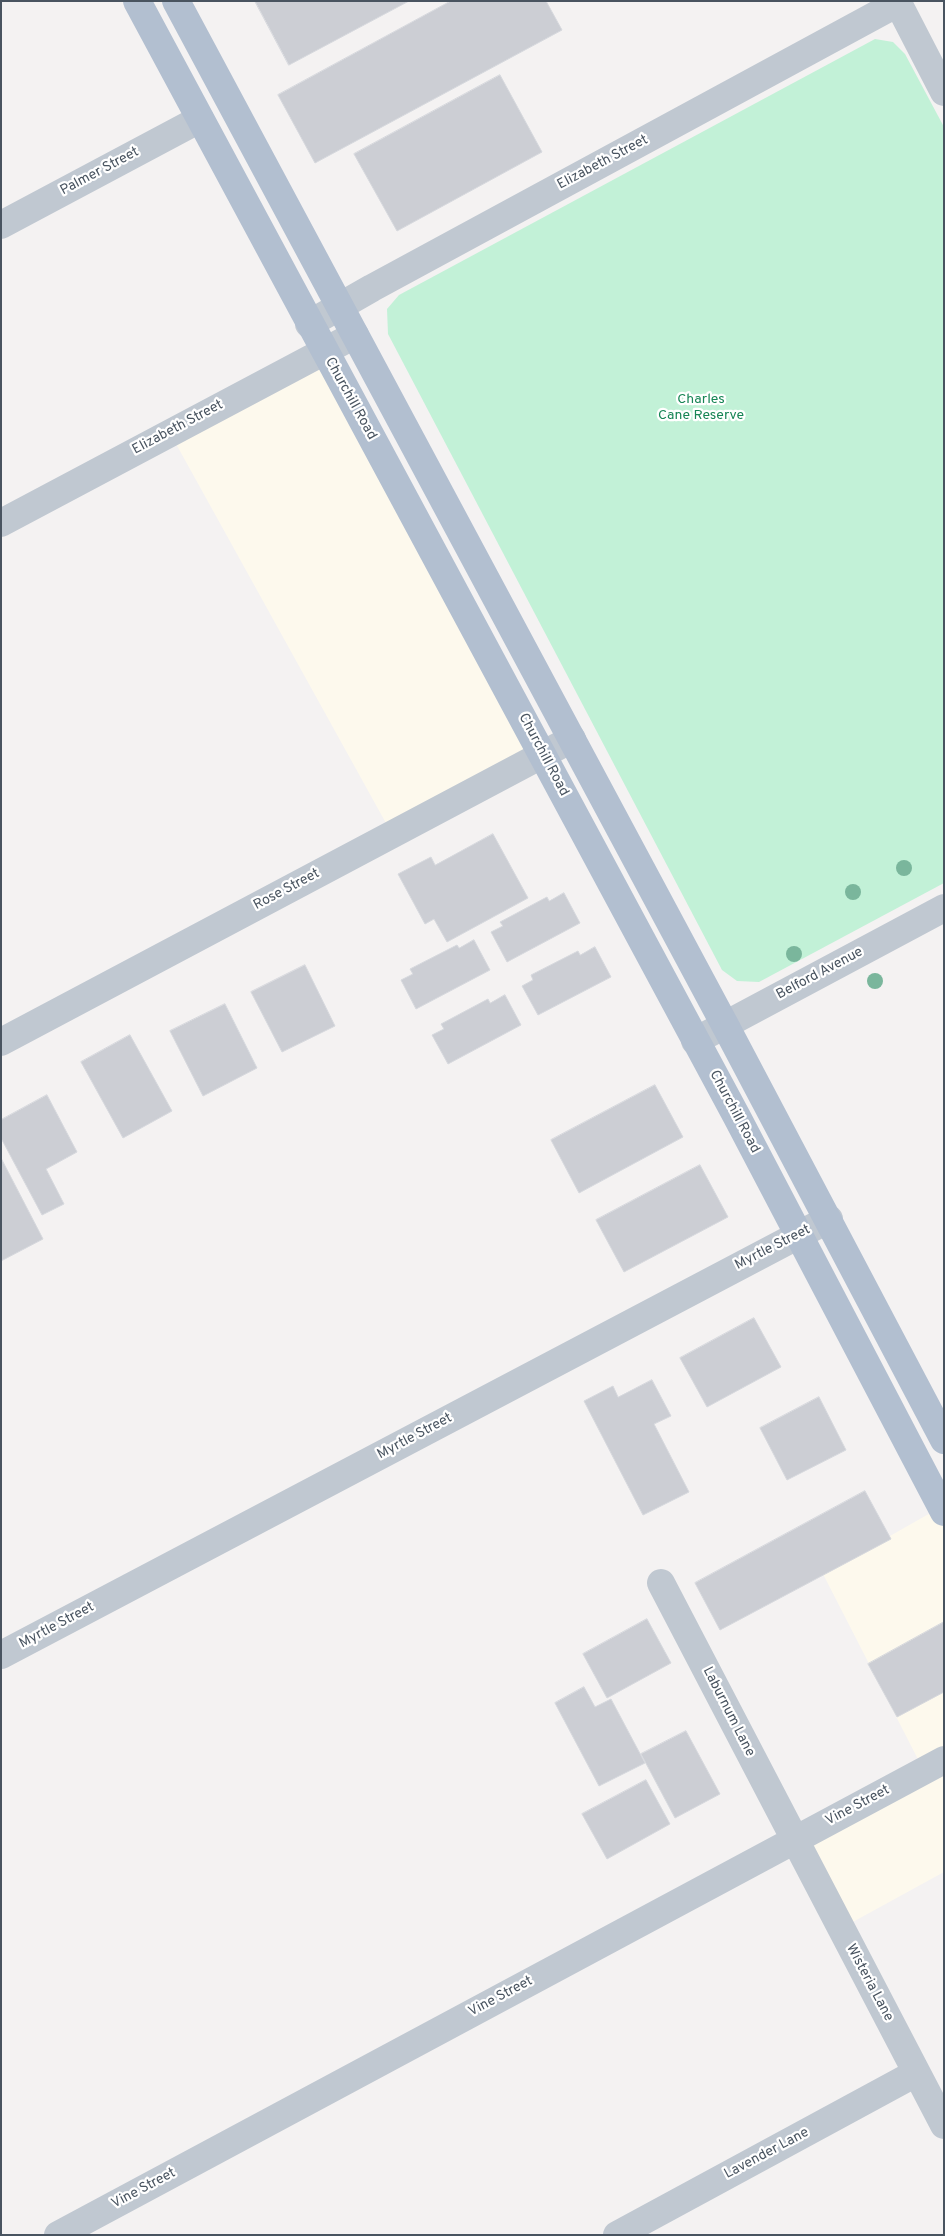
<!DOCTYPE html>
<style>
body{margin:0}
#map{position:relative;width:945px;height:2236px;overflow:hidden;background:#f4f2f2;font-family:Overpass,sans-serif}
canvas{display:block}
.frame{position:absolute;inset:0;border:2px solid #495460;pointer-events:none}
</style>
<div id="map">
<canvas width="945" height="2236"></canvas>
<div class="frame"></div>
</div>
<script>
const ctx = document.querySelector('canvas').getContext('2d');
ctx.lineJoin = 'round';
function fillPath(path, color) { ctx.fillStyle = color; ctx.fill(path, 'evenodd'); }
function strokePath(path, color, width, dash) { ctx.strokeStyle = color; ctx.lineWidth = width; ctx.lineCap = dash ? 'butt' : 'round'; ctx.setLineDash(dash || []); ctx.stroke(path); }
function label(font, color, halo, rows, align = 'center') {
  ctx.font = font + ' Overpass,sans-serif'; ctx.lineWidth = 4.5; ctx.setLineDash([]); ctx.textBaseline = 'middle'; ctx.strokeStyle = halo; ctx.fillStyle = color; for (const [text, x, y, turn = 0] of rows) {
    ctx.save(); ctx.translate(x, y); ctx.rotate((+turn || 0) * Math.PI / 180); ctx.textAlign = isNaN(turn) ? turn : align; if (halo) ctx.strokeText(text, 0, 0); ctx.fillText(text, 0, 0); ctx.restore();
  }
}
fillPath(new Path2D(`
 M314 356 542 755 392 834 170 433Z
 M941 1507 944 1512V1872L840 1929 794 1840 924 1771 823 1574Z`), '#fdf9ed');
fillPath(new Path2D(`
 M875 39 893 42 905 54 944 127V883L759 982 737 981 722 970 388 334 387 309 399 295Z`), '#c2f1d7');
const building = new Path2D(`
 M255 1H409L289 65Z
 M451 1H546L562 30 315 163 278 95Z
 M500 75 542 152 397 231 354 154Z
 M493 834 528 898 447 942 434 919 425 924 398 874 431 857 435 865Z
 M564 893 580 923 507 962 491 932 503 926 500 922 547 897 549 901Z
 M474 940 490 970 416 1009 401 980 413 974 410 969 457 945 459 948Z
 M595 947 611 977 538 1015 522 986 533 980 531 975 578 951 580 955Z
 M305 965 335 1026 282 1052 251 992Z
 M505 995 521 1025 448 1064 432 1035 444 1029 441 1024 488 999 490 1003Z
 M225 1004 257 1068 203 1096 170 1031Z
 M130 1035 172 1111 123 1138 81 1062Z
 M655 1085 683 1137 579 1193 551 1140Z
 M47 1095 77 1152 46 1169 64 1204 42 1215 1 1138V1120Z
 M1 1158 43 1239 1 1261Z
 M700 1165 728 1217 624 1272 596 1220Z
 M754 1318 781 1367 707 1407 680 1358Z
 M652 1380 671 1416 654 1424 689 1492 643 1515 584 1401 613 1386 618 1397Z
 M819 1397 846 1450 787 1480 760 1428Z
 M865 1491 891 1539 720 1630 695 1583Z
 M647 1619 671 1663 607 1698 583 1654Z
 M944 1622V1692L897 1717 868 1664Z
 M584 1687 595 1707 611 1699 645 1763 599 1786 555 1703Z
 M686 1731 720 1794 675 1818 641 1754Z
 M646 1780 670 1824 607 1859 582 1814Z`);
fillPath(building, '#ccced4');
strokePath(building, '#d6d8dd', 1);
strokePath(new Path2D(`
 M897 1 944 92
 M1 225 200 119
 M309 324 372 288 898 3
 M1 523 355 335
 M695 1041 944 908
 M1 1042 572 739
 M661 1583 944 2125
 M1 1655 829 1219
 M58 2235 944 1760
 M617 2235 916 2073`), '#c0c8d1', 28);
strokePath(new Path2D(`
 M137 1 737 1117 944 1512
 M176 1 725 1025 944 1440`), '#b2bfd0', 28);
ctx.fillStyle = '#7ab69c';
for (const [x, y] of [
 [904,868],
 [853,892],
 [794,954],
 [875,981]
]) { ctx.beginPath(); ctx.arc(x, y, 8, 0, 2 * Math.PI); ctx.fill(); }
label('14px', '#495460', '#fff', [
 ["Elizabeth Street",603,163,-28],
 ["Palmer Street",100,172,-28],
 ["Churchill Road",350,399,61],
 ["Elizabeth Street",178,428,-28],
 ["Churchill Road",543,755,62],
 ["Rose Street",287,890,-28],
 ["Belford Avenue",820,974,-28],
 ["Churchill Road",734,1112,62],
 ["Myrtle Street",773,1248,-27],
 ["Myrtle Street",415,1437,-28],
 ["Myrtle Street",57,1626,-28],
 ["Laburnum Lane",728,1712,63],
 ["Vine Street",858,1806,-28],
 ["Wisteria Lane",869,1983,62],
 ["Vine Street",501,1997,-28],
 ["Lavender Lane",767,2154,-28],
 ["Vine Street",144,2189,-28]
]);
label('14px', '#178555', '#fff', [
 ["Charles",701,400],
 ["Cane Reserve",701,416]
]);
</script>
